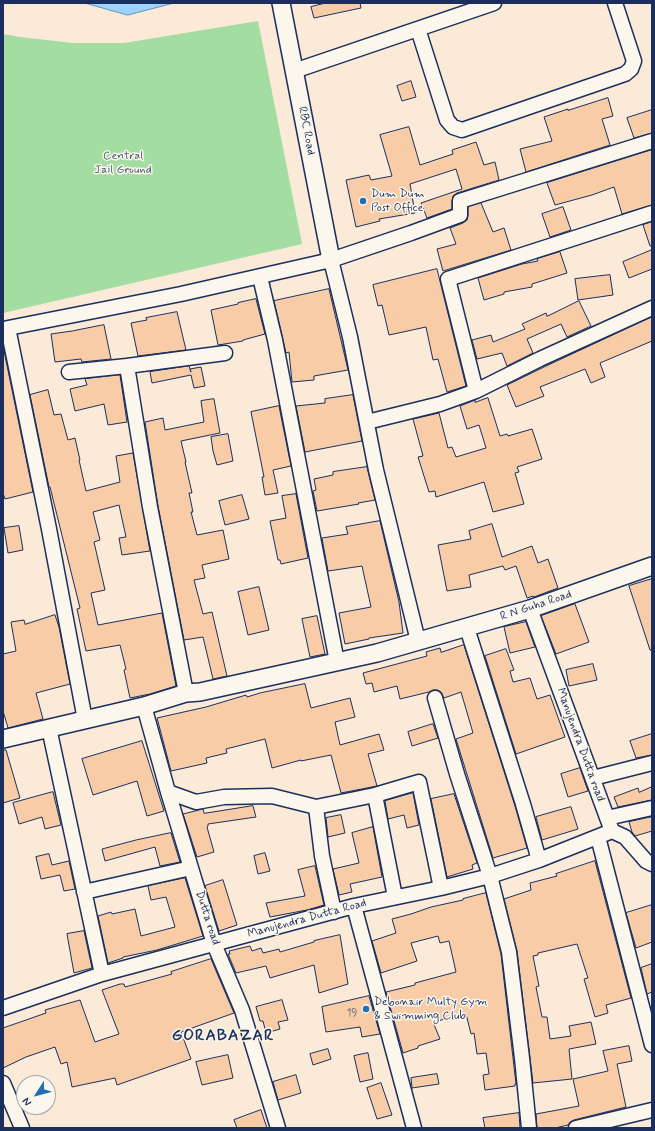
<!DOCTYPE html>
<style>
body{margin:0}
#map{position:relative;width:655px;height:1131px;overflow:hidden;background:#faead7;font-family:Mynerve,sans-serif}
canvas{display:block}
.frame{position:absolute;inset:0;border:4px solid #1b2f5e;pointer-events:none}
.north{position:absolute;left:16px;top:1075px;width:40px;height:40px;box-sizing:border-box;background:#fbf7ec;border:1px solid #a1a7b3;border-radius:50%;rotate:234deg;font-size:11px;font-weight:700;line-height:16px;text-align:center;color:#1b2f5e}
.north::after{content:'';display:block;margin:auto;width:14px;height:18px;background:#1f6fb2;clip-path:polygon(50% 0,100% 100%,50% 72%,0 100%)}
</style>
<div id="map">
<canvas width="655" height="1131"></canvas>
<div class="frame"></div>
<div class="north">N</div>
</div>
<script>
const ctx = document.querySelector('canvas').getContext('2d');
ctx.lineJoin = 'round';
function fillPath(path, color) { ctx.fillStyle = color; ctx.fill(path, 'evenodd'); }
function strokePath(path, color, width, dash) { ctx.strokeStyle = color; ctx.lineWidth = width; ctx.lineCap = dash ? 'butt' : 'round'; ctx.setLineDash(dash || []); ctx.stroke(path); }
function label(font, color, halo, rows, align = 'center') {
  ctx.font = font + ' Mynerve,sans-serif'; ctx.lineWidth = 3; ctx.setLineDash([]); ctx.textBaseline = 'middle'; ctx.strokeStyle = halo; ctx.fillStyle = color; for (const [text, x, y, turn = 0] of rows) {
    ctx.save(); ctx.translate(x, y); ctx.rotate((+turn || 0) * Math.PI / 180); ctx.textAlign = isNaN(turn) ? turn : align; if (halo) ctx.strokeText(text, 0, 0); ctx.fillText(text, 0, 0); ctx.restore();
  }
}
fillPath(new Path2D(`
 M258 21 302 244 3 313V34L20 37 73 43H124Z`), '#a3dda2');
const water = new Path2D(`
 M85 3H174L128 15Z`);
fillPath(water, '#9ed1fc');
strokePath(water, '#6a90bd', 1);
const building = new Path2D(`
 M326 3H360L361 8 314 18 311 7Z
 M411 81 416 97 402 101 397 86Z
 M608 98 613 116 602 119 610 145 526 172 520 149 552 141 544 117 568 109V110Z
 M652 110V133L634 138 627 118Z
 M409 127 420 165 453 154 452 150 476 142 484 165 495 162 499 180 457 193 453 196 452 201V209L427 218 421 203 462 189 456 169 410 184 415 213 379 219 380 221 356 227 346 180 369 175 371 180 392 176 380 135Z
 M652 150V205L622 214 614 187 592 195 555 205 547 183Z
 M481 203 493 232 504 228 511 250 443 271 437 249 456 244 450 228 463 223 467 220 468 215V207Z
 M563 207 571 230 550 237 542 214Z
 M652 222V246H650L643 225Z
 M652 250V269L629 278 623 262Z
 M560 252 567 273 532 284V287L504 292V294L484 300 478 278 522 264 538 261 537 259Z
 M437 269 466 386 447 392 438 359 433 360 426 327 389 335 382 305 378 306 373 285Z
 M610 275 613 295 578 300 575 279Z
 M329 289 348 370 314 376V380L292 382 289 352 286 353 274 301Z
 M256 299 265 334 243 340V341L218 345 211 310 238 304V303Z
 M579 301 591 326 567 337 561 324 527 339 533 353 507 366 502 353 477 359 472 340 491 335 493 342 525 329 522 324 546 313 547 316Z
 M177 312 186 350 138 356 131 323 147 320 146 318Z
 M652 317V341L600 363 605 377 591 383 585 369 540 387 544 396 516 407 507 385 544 367Z
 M104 325 111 359 82 362 81 359 55 362 51 334 72 331Z
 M3 346 33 492 5 499 3 493Z
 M189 366 191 372 190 369 201 367 205 386 194 388 191 375 152 383 150 372Z
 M120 375 127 422 108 425 104 404 75 411 70 389 87 385 85 379Z
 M48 390 54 415 61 414 68 440 75 438 80 460H79L86 491 120 482 116 456 133 453 150 551 122 555 119 538 126 537 119 505 93 512 100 540 94 542 105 590 91 593 98 625 162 613 176 686 150 694 130 698 124 670 126 669 120 645 86 651 77 609 80 608 50 487H49L30 395Z
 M353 395 362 441 305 452 296 406 325 403V399Z
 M488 398 500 436 507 434 508 436 532 429 542 459 517 467 519 472 515 473 524 504 493 512 484 482 436 497 435 491 429 492 418 457 423 456 413 419 439 413 448 448 452 447 456 457 486 448 479 425 467 429 460 406 475 400V402Z
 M214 399 220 433 181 441 186 462H185L192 493H189L193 512H191L197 535 223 530 229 559 202 565 205 578 194 580 203 614 212 612 227 676 213 679 203 637 184 640 158 506 145 422 163 418 165 430 204 422 201 401Z
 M279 406 291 466 273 470 278 493 265 495 262 477H264L251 412Z
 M228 434 233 461 217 465 213 451 211 437Z
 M367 467 375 500 358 503 359 504 317 511 313 491 316 490 314 479 333 475V472Z
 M296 494 308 558 281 564 280 560H278L270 521 286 518 282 496Z
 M242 495 249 519 225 525 219 501Z
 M380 521 399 602 403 633 369 638V639L345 644 339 613 371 607 362 566 328 571 322 538 348 534 346 527Z
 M492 524 502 557 532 546 538 563 548 559 558 588 534 597 533 596 527 598 516 566 505 570 503 566 469 575 471 587 447 591 438 545 471 539 469 531Z
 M19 526 23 550 8 553 4 528Z
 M652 579V650H650L629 586Z
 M259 587 269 630 248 635 238 592Z
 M575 604 589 642 556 654 541 616Z
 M55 615 59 627 70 684 36 693 43 719 8 728 3 711V654L16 651 11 622 24 620 25 624Z
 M317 616 325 654 310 657 302 619Z
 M526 622 535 647 510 653 504 627Z
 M464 645 515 806 527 848 493 858 456 739 473 733 461 692 444 698 441 692 438 690H433L429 692 400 699 397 686 374 692 372 683 366 684 363 673 427 656 426 652 440 648 441 652Z
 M506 649 514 670 510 671 513 682 530 678 537 699 550 695 565 737 516 754 485 656Z
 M593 664 597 680 569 686 566 670Z
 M305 684 311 708 350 698 355 717 335 722 340 745 379 734 384 750 368 754 377 786 341 793 331 755 301 761V760L272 768 265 739 226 749 227 753 206 758 207 763 171 771 157 718 206 707 246 695 247 697 260 693Z
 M433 724 438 738 412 746 408 732Z
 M652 734V755L636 758 630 741Z
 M142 741 164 811 147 816 137 781 93 795 82 759Z
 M3 750H6L20 798 3 803Z
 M580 768 588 791 568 797 561 774Z
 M652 787V800L618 807 614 797 638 788 639 792Z
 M53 792 61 825 45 829 42 817 19 824 13 803Z
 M413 793 419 825 407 828 404 815 388 819 385 801Z
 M454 794 477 863 472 865 473 869 447 877 431 799Z
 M253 806 256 817 208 824V826L207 827 214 852 197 857 183 814 203 809 204 813Z
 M571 807 578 829 542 840 536 817Z
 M341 815 345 833 328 837 326 818Z
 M652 817V831L635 836 632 832 629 822Z
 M373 827 382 877 350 884 352 892 339 895 333 869 359 863 352 833Z
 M171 833 180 862 160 866 155 847 105 861 102 849 136 840Z
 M265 853 270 871 258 874 254 856Z
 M49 854 52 865 69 861 75 889 64 891 60 875 41 879 36 857Z
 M595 861 631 998 606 1005 608 1013 595 1017 584 979 588 978 577 944 538 953V955L533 956 539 986 536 987 542 1017H547L550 1039 571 1036 569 1026 591 1022 596 1044 569 1049 572 1079 533 1083 517 951 504 899 531 890 530 883 557 876 556 874Z
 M315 866 324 905 307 910 270 917 266 903 305 896 298 870Z
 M185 878 203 936 157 950 123 957V958L108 963 98 916 111 912 112 914 135 909 141 936 175 927 166 897 151 900 148 886Z
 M223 880 237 925 219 931 205 886Z
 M486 893 501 954 516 1084H515V1086L485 1090 483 1075 489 1074 486 1053 477 1054 474 1033 471 1034 466 1014 433 1022 440 1039 418 1046V1048L403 1053 386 992 415 985V983L456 972 449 941 440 943 438 936 411 943 417 961 381 973 372 941 396 933 392 919 411 914 431 907 463 900V899Z
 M652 905V942L636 948 626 913Z
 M84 931 92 968 74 973 67 934Z
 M340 935 348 984 319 993 314 965 270 978 266 966 236 973 228 954H230L229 951 250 946 252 951 261 948 263 953 279 949 280 952 314 942V941Z
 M211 959 234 1013 181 1032 191 1059 117 1085 115 1078 72 1087 67 1062 61 1064 55 1047 26 1057 3 1068V1028L46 1013 45 1010 80 1000 95 1042 119 1034 102 990 120 984H124L125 987 172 974 171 972Z
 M652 964V992L647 994 641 968Z
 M369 996 380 1034 362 1037 360 1027 326 1032 322 1007Z
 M282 1000 288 1020 278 1022 280 1029 266 1033 263 1021H260L256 1007Z
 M629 1046 632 1061 617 1064 626 1107 574 1120 570 1122 568 1125 555 1128H537L536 1114 579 1106 573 1079 608 1071 603 1051Z
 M328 1049 331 1059 313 1065 310 1054Z
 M368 1053 373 1079 360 1082 354 1056Z
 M228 1055 233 1078 202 1085 196 1062Z
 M437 1074 439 1084 412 1088 411 1078Z
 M296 1075 301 1093 278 1100 273 1082Z
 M381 1083 392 1115 377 1119 367 1088Z
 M261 1110 267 1128H237L234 1120Z
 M519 1113 520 1128H485L483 1118Z`);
fillPath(building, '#f7cca6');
strokePath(building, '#1b2f5e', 1);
const minor = new Path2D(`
 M418 29 447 120 453 127 462 130 625 74 631 69 634 61 615 3
 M294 71 494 3
 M331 260 350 337 376 470 418 641
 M260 277 275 340 337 662
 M8 328 49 529 85 720
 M3 329 181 294 331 260 411 233 460 215V201L652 141
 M127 366 150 507 186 693
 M69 372 127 366 225 353
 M476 391 540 359 652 308
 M367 422 440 404 476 391 448 279 652 213
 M530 609 612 831 625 837 646 861 652 864
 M467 628 523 804 539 860
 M435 698 457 774 490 876 509 952 522 1058 529 1128
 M144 706 168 792 214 944 242 1010 278 1128
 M49 728 102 974
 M593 778 652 763
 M168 792 196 802 224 797 272 796 316 807 322 856 334 912
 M375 795 395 897
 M316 807 375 795 419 782 441 888
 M607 818 652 808
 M598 837 652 1045
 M84 892 191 868
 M354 906 414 1128
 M3 1008 102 974 354 906 441 888 490 876 539 860 612 831
 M3 1083 22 1128
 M576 1128 652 1110`);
const tertiary = new Path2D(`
 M281 3 331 260
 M3 739 144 706 186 693 200 692 377 653 530 609 652 566`);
strokePath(minor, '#1b2f5e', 17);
strokePath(tertiary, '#1b2f5e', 20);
strokePath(minor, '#fbf7ec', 14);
strokePath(tertiary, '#fbf7ec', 17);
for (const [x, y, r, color] of [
 [363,201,4,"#1f6fb2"],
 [366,1009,4,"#1f6fb2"]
]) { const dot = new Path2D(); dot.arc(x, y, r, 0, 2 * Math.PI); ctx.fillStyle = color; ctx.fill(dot); strokePath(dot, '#fbf7ec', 1.5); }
label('10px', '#525670', null, [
 ["19",352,1014]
]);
label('12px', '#1b2f5e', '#fbf7ec', [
 ["RBC Road",306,131,79],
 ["R N Guha Road",536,606,-18],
 ["Manujendra Dutta road",580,745,70],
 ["Dutta road",207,918,72],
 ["Manujendra Dutta Road",307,919,-15]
]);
label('12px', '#3d5a6f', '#fbf7ec', [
 ["Central",123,156],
 ["Jail Ground",123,170]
]);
label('12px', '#1b2f5e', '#fbf7ec', [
 ["Dum Dum",371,194],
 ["Post Office",371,208],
 ["Debonair Multy Gym",374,1002],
 ["& Swimming Club",374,1016]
], 'left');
ctx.letterSpacing = '1px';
label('bold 16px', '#1b2f5e', '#fbf7ec', [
 ["GORABAZAR",223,1037]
]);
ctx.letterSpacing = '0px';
</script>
